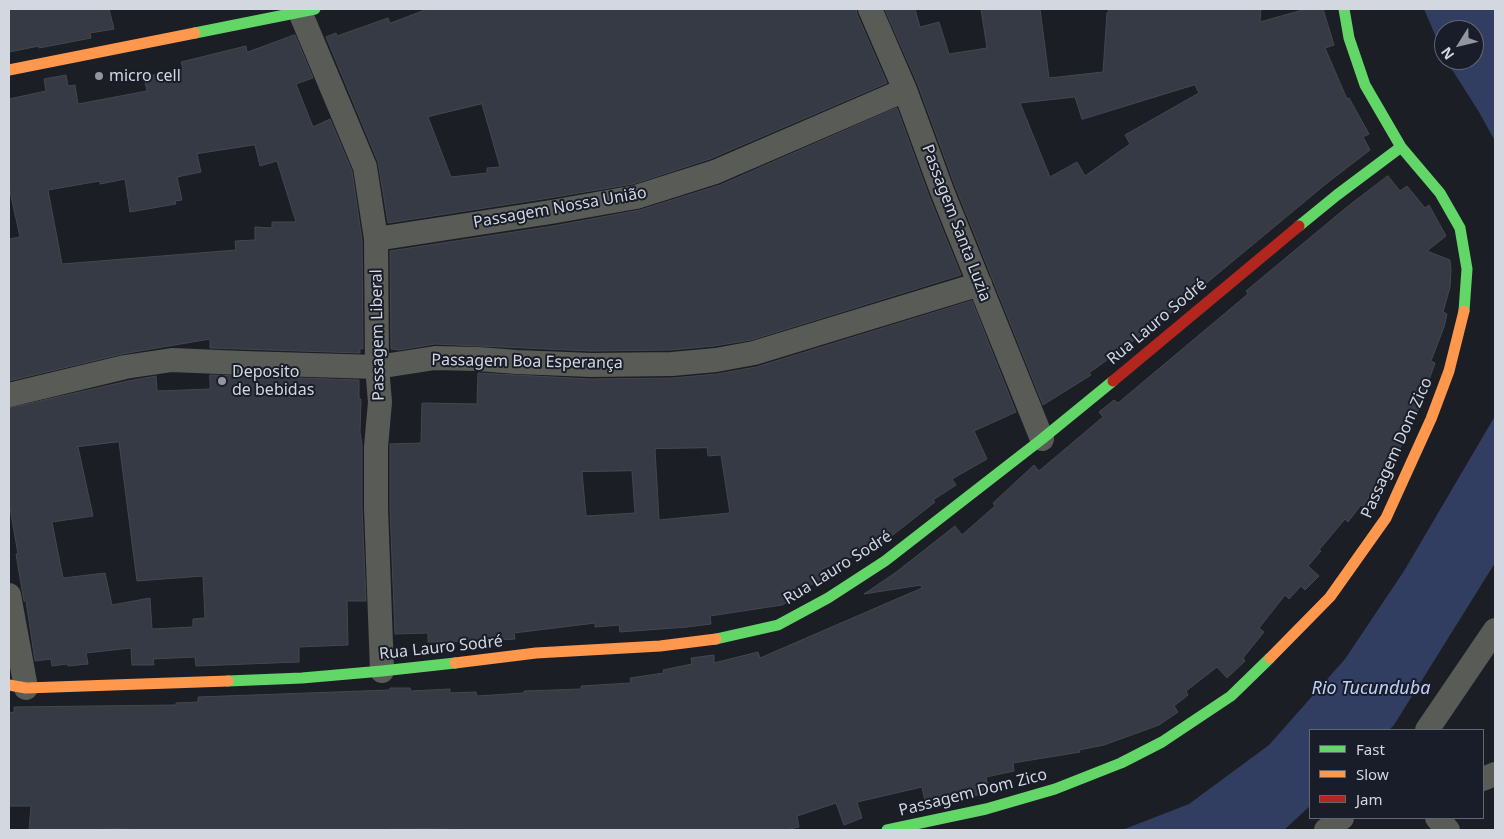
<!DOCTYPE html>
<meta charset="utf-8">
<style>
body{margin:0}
#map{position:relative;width:1504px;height:839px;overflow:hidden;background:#1c1e25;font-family:"Noto Sans",sans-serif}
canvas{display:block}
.frame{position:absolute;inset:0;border:10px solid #d3d7e0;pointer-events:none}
.legend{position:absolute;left:1309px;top:729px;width:175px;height:90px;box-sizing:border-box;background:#181d29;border:1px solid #636772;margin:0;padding:6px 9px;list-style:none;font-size:15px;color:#d3d7e0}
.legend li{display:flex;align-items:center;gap:10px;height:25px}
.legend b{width:25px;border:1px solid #636772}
.north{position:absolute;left:1434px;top:20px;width:50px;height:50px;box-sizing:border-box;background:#181d29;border:1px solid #636772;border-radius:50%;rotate:234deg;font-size:14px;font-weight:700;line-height:20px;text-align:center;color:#d3d7e0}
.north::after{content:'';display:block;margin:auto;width:18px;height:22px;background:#93969f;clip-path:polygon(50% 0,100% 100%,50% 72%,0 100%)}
</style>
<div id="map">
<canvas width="1504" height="839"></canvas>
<div class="frame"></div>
<ul class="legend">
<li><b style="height:6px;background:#63d668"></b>Fast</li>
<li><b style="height:6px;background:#ff974d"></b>Slow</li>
<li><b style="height:6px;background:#b3261e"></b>Jam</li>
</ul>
<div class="north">N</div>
</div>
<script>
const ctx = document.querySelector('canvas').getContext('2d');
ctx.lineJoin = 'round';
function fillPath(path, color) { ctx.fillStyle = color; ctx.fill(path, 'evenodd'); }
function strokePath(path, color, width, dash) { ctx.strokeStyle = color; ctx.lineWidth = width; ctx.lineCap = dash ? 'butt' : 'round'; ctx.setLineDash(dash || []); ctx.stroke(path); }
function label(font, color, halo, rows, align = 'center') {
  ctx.font = font + ' "Noto Sans",sans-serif'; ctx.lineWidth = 4; ctx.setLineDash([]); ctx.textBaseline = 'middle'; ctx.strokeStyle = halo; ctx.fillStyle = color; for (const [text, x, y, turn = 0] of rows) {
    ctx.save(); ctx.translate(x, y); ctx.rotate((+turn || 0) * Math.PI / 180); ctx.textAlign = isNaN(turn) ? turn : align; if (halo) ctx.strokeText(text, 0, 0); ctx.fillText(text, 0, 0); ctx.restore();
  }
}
fillPath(new Path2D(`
 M1424 9H1495V141L1479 112 1446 60H1474V30H1444V56Z
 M1495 416V563L1394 725 1389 730H1310V806L1284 830H1122L1189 804 1269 745 1345 659 1404 571Z`), '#313d61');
const building = new Path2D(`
 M9 9H109L114 29 90 33 91 38 39 48V46L9 52Z
 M428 9H856L857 14 887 83 710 159 633 184 549 198 388 223 378 162 326 37 336 33 337 36 388 18 390 23ZM482 104 500 167 487 168V173L451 177 428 117Z
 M885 9H915L920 27 939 22 949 54 987 48 981 9H1040L1049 78 1103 72 1107 13H1108L1109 9H1261L1260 22 1306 9H1323L1334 45 1325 48 1347 99 1349 98 1369 134 1363 137 1370 150 1327 183 1162 320 1089 373 1091 375 1043 405 955 186 918 85ZM1195 85 1199 93 1125 135 1130 144 1085 176 1077 162 1050 177 1020 103 1075 97 1082 119Z
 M295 35 313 78 296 84 313 127 330 119 352 171 362 240 363 349 360 348V353L210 348V339L122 354 9 381V239L20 237 9 187V99L46 91 44 79 66 75 68 86 75 85 78 104 147 91 144 77 183 69 181 62 246 46 247 52ZM255 145 260 166 277 161 296 222H272V228L255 227V240L235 241 236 250 62 264 48 190 100 181V184L125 179 130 212 176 204 175 201 182 200 177 177 201 172 197 154Z
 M897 108 929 196 961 275 751 340 714 346 671 350 591 351 435 344 399 350 391 349 390 251 553 226 640 210 720 185Z
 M1388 176 1400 191 1407 186 1425 208 1429 205 1446 236 1427 251 1450 260 1451 270 1450 287 1443 312 1447 314 1444 327 1431 361 1435 363 1434 366 1417 413 1407 435 1376 492 1373 490 1363 507 1361 505 1348 522 1345 519 1319 550 1321 551 1308 566 1319 576 1305 590 1301 586 1289 599 1285 595 1259 628 1264 632 1243 658 1245 661 1227 678 1217 667 1186 691 1188 695 1174 706 1178 712 1159 725 1104 745 1079 750 1080 752 1013 763 1014 771 986 777 989 792 982 794 926 806 922 787 857 802 862 818 844 825 836 803 797 816 799 827 785 830H463V828L389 829V830H157L99 828V830H29L31 806H9V712L14 713V707L176 705V703L198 702V697L390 690V688H410L411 691 450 689V693L476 692 477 696 524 693V691L581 689V686L631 683 630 678 664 673 663 670 692 664 691 658 714 655V663L758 652 760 658 922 588 921 585 864 594 895 573 955 526 962 535 995 506 993 503 1034 465 1039 471 1103 417 1099 412 1114 400 1118 403 1248 294 1246 291 1347 207Z
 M972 301 1016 412 974 431 987 459 952 479 956 485 933 500 935 502 880 545 820 570 824 580 784 594 786 603 782 605 710 616 711 624 687 627 620 632 619 625 595 627V623L514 633 515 639 482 641 428 642V633L395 634 390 508V444L421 443 422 403 477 404 478 373 590 379 672 378 717 374 756 367ZM707 448 708 456 721 455 730 513 659 520 655 449ZM632 471 635 513 586 516 582 472Z
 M210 375 359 380V399H361L360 432 362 445V508L366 601H347L348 645 299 647V662L196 666 195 657 153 659 154 665H132L131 648 86 653 88 664 68 666 67 664 52 666 51 659 35 661 26 601H24L22 590 16 554H18L9 502V408L128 381 156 376 157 391 210 389ZM119 442 137 581 203 576 205 618 193 619V627L152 629 150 598 112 605 105 573 63 578 52 522 93 516 78 447Z`);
fillPath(building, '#363a44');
strokePath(building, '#45474d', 1);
strokePath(new Path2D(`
 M870 9 905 90 942 191 1042 439
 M300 12 365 167 376 239 377 367 380 402 376 447V508L382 671
 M376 239 551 212 636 197 715 172 905 90
 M9 395 125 367 172 360 243 363 377 367 435 358 478 359 517 362 591 365 672 364 716 360 754 353 980 284
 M9 595 26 688
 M1427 730 1495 630
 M1483 779 1495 774
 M1437 818 1448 830
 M1326 830 1342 818`), '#595b56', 24);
strokePath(new Path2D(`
 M1344 9 1349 38 1365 85 1401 147 1440 193 1460 228 1467 269 1464 311
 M195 33 315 9
 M1299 226 1337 195 1401 147
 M716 639 778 625 828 598 885 561 1042 439 1113 381
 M228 681 302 678 382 671 455 663
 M887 830 986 809 1055 789 1121 763 1162 742 1231 696 1270 658`), '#63d668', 11);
strokePath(new Path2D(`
 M9 70 195 33
 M1270 658 1330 597 1386 518 1431 419 1449 371 1464 311
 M455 663 536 653 660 646 716 639
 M9 685 26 688 228 681`), '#ff974d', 11);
strokePath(new Path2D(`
 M1113 381 1299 226`), '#b3261e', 11);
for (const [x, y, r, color] of [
 [99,76,5,"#93969f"],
 [222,381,5,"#93969f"]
]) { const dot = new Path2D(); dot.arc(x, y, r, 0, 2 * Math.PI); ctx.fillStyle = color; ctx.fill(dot); strokePath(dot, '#181d29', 2); }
label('16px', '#d3d7e0', '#181d29', [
 ["micro cell",109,76],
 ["Deposito",232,372],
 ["de bebidas",232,390]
], 'left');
label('16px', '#d3d7e0', '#181d29', [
 ["Passagem Nossa União",560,208,-10],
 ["Passagem Santa Luzia",956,223,69],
 ["Rua Lauro Sodré",1157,322,-40],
 ["Passagem Liberal",378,335,-91],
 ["Passagem Boa Esperança",527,362,1],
 ["Passagem Dom Zico",1397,448,-66],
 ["Rua Lauro Sodré",838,568,-32],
 ["Rua Lauro Sodré",441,648,-6],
 ["Passagem Dom Zico",973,793,-14]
]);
label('italic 18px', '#bfcff8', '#181d29', [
 ["Rio Tucunduba",1371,689]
]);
</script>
